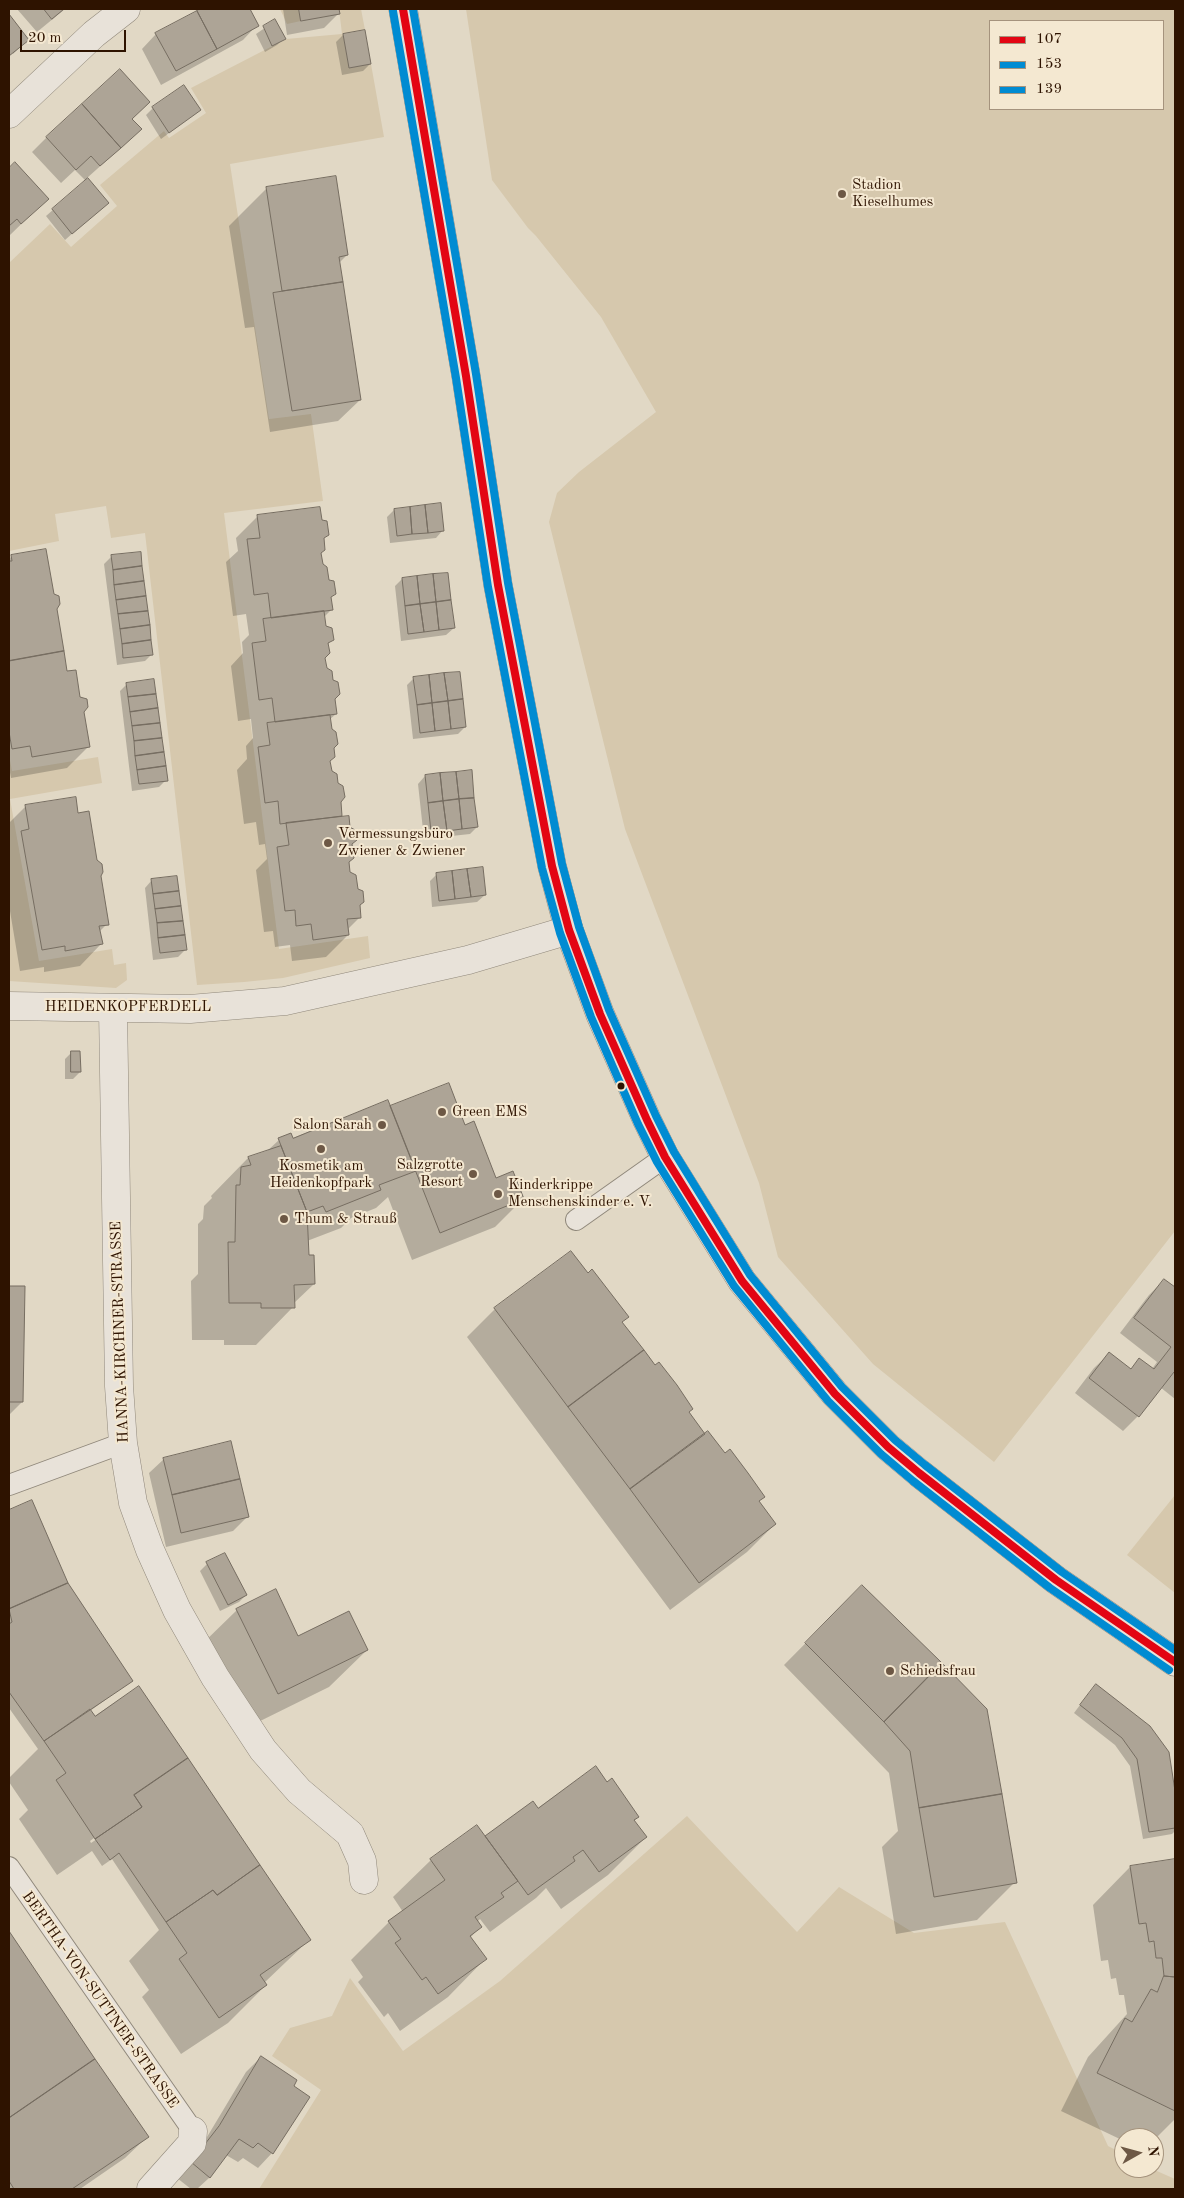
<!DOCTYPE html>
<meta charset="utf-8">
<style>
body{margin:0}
#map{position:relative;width:1184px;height:2198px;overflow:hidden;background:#e1d8c5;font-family:"Old Standard TT",serif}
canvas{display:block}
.frame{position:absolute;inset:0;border:10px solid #2e1300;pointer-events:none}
.legend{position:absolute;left:989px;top:20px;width:175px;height:90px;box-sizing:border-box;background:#f4e8d1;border:1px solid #a5937d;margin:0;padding:6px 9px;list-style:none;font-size:15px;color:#2e1300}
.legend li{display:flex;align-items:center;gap:10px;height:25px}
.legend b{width:25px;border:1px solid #a5937d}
.north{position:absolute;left:1114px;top:2128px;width:50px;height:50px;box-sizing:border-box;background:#f4e8d1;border:1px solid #a5937d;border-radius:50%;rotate:83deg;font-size:14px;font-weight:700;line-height:20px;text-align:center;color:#2e1300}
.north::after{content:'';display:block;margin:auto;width:18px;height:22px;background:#6d5845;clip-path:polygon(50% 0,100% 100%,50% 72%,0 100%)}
.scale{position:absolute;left:20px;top:30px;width:106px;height:22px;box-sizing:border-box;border:2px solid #2e1300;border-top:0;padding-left:6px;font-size:15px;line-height:18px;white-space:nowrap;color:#2e1300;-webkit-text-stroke:4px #f4e8d1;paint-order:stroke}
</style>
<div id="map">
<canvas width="1184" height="2198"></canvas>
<div class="frame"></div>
<ul class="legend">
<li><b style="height:6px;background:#e30513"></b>107</li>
<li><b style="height:6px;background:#008bd2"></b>153</li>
<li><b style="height:6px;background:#008bd2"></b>139</li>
</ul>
<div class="north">N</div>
<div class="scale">20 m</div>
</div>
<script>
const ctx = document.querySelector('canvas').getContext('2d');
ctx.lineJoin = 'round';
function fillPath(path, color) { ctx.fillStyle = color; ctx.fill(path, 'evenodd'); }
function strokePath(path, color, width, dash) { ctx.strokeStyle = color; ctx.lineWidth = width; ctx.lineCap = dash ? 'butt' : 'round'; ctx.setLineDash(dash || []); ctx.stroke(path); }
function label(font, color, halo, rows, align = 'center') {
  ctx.font = font + ' "Old Standard TT",serif'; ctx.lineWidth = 4; ctx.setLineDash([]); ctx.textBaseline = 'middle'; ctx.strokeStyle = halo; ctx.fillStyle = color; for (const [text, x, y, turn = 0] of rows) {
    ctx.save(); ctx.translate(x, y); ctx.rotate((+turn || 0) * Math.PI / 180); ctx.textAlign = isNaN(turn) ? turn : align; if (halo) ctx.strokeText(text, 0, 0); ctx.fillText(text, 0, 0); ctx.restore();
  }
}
fillPath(new Path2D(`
 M280 9H299L301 21 287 24Z
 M339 9H361L365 30 343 34 349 68 371 64 384 137 230 164 269 419 311 414 323 501 224 513 279 949 368 936 370 958 283 978 244 982 197 985 145 533 111 538 106 506 55 514 59 541 9 551V263L50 224 71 247 117 206 100 185 164 131 169 138 206 113 191 88 286 39 342 34Z
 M466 9H1175V1231L994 1462 873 1364 778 1257 759 1183 625 829 549 522 557 493 579 472 656 412 601 317 536 236 528 228 492 180ZM990 21H1163V109H990Z
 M9 755 12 771 98 757 102 783 10 799 39 961 112 949 114 965 126 963 127 980 116 988 9 981Z
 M1175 1495V1593L1127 1555Z
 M687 1816 797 1932 839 1887 914 1933 1005 1922 1108 2146 1124 2154V2168H1150L1175 2179V2189H259L321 2090 272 2056 290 2028 332 2016 350 1978 403 2051 500 1981Z`), '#d6c8ad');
fillPath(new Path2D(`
 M17 9H65L37 32Z
 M202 9H248L257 25 243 40 161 85 142 49 156 34Z
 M283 9H337L338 14 324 28 287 35Z
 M9 16 27 40 13 54V51L9 55Z
 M275 21 284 38 277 45 265 52 256 34Z
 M343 35 370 64 363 71 342 75 336 42Z
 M153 108 200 110 161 139 146 115Z
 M47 137 125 144 87 178 107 203 65 240 46 216 86 181 75 170 61 183 32 152Z
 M15 163 47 199 9 236V169Z
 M266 189 347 255 339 263 360 400 338 421 270 432 254 327 245 328 229 226Z
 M394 510 443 530 436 538 390 543 387 517Z
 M258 516 323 539 320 553 331 610 324 617 325 627 333 639 327 645 324 657 336 714 329 720 333 748 329 762 339 801 341 818 351 844 348 862 349 873 360 917 347 930 348 935 326 957 292 961 290 945 275 947 273 931 264 932 256 870 267 859 265 844 259 845 256 822 244 824 237 770 247 759 246 746 253 738 251 719 238 721 231 666 243 653 242 642 249 635 246 614 233 616 226 562 238 551 236 538Z
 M12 556 83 712 88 747 67 768 11 778 9 767V559Z
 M111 557 152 654 145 661 117 665 104 564Z
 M402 579 454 628 446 635 401 641 395 586Z
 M414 678 465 727 458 734 413 739 407 685Z
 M127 684 166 780 159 787 132 791 120 691Z
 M425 776 477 827 470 834 424 839 418 784Z
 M26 806 77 815 99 875 107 924 99 932 101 944 80 966 44 972V967L20 971 9 905V823Z
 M437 874 485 895 477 902 432 907 430 881Z
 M152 880 185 950 178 957 153 960 145 888Z
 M72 1052 80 1072 73 1079H65V1059Z
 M390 1108 465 1126 495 1179 523 1199 495 1227 412 1260 388 1197 376 1208 351 1218 341 1228 307 1241 308 1256 314 1284 293 1304V1307L256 1345H224V1340H192L191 1281 198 1274V1224L203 1219 204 1206 212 1198 211 1196 248 1158 266 1152 279 1140 292 1139Z
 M571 1253 688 1413 775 1524 747 1552 670 1610 467 1337 495 1309Z
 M1164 1280 1175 1289V1399L1160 1387 1138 1416 1123 1431 1075 1393 1094 1368 1109 1354 1130 1370 1139 1360 1152 1369 1157 1362 1120 1333 1149 1295Z
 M9 1287H24L22 1402 9 1415Z
 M164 1459 248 1516 233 1531 166 1547 149 1473Z
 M31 1502 66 1584 131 1681 90 1711 309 1940 264 1983 266 1985 228 2023 181 2054 142 1997 149 1990 129 1961 159 1930 112 1859 102 1866 92 1851 57 1875 19 1819 28 1810 9 1782V1778L38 1749 9 1708V1512ZM98 1835 100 1837 91 1843 90 1841Z
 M225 1554 246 1595 239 1602 220 1611 200 1571 207 1564Z
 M862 1586 1015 1882 977 1920 896 1934 882 1847 898 1831 889 1773 784 1665Z
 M237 1610 298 1638 367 1650 329 1687 240 1731 199 1647Z
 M1089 1693 1168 1752 1175 1799V1831L1172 1834 1143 1839 1130 1766 1115 1745 1074 1713Z
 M607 1784 638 1817 634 1821 646 1837 608 1875 561 1909 546 1888 536 1898 490 1932 480 1919 477 1922 481 1926 470 1938 485 1959 448 1997 400 2031 388 2013 384 2017 358 1982 363 1977 351 1960 389 1922 403 1912 393 1897 431 1860 485 1837 538 1809Z
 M1175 1860V2119L1154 2140V2138H1124V2141L1061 2111 1088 2057 1127 2014 1124 1995H1119L1116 1978 1111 1979 1108 1960 1101 1961 1093 1905 1130 1867Z
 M9 1933 147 2137 125 2158 80 2189H9Z
 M261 2057 292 2086 308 2097 272 2153 258 2168 243 2158 238 2162 226 2155 209 2178 197 2189H191L177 2178 204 2142 246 2072Z`), '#0003');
const building = new Path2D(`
 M44 9H64L52 19Z
 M200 9H250L259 26 217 49 197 11Z
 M299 9H339L340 14 301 21Z
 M197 11 217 49 176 71 155 33Z
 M9 14 29 40 9 56Z
 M275 19 286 39 272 46 263 26Z
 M365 30 371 64 349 68 343 34Z
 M120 69 150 102 132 119 142 129 121 148 82 104Z
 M184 85 201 110 169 133 152 107Z
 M82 104 121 148 100 166 91 156 76 170 46 137Z
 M15 162 49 199 21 224 17 219 9 226V168Z
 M336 176 348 255 339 257 343 282 282 291 266 187Z
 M88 178 109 203 72 234 52 209Z
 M343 282 361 400 292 411 273 293Z
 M441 503 444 531 428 533 425 505Z
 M425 505 428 533 412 534 410 507Z
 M320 507 322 520 327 521 329 535 324 538 325 550 321 553 323 564 327 567 329 580 334 581 336 594 331 597 333 610 271 618 268 593 254 595 247 539 260 538 257 515Z
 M410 507 412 534 397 536 394 509Z
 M46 549 54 594 59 596 60 604 57 609 64 651 9 661V561H12L11 555Z
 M141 552 142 566 113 570 111 555Z
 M142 566 144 581 114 585 113 570Z
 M448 573 451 600 436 602 433 574Z
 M433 574 436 602 420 604 417 576Z
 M417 576 420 604 405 606 402 578Z
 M144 581 146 596 116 600 114 585Z
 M146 596 148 611 118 614 116 600Z
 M451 600 455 628 439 630 436 602Z
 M436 602 439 630 424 632 420 604Z
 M420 604 424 632 408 634 405 606Z
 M148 611 150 625 120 629 118 614Z
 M324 611 326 626 332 628 334 640 328 643 330 653 325 658 327 668 332 671 333 680 338 682 340 694 335 699 337 714 275 722 272 698 259 700 252 643 266 641 263 619Z
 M150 625 151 640 122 644 120 629Z
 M151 640 153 655 123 658 122 644Z
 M64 651 67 671 76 670 80 697 87 699 88 707 84 712 90 747 32 757 30 746 12 749 9 732V661Z
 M460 672 463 699 448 701 444 673Z
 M444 673 448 701 432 703 429 675Z
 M429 675 432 703 417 705 413 677Z
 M154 679 156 694 128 697 126 683Z
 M156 694 158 708 130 712 128 697Z
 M463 699 466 727 451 729 448 701Z
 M448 701 451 729 435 731 432 703Z
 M432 703 435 731 420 733 417 705Z
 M158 708 160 723 132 726 130 712Z
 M330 715 332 729 336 732 338 744 334 748 335 757 330 761 332 771 337 774 338 783 343 786 345 797 341 802 342 816 280 824 278 801 265 803 258 747 270 745 267 723Z
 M160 723 162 738 134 741 132 726Z
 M162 738 164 752 135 756 134 741Z
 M164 752 166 766 137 770 135 756Z
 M166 766 168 781 139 784 137 770Z
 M472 770 474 798 459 799 456 772Z
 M456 772 459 799 443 801 440 773Z
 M440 773 443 801 428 803 425 775Z
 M76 797 78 813 89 811 97 860 102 864 103 872 101 876 109 925 99 926 103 944 65 951V946L42 950 21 831 29 829 25 805Z
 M474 798 478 827 462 829 459 799Z
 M459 799 462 829 447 831 443 801Z
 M443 801 447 831 431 832 428 803Z
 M349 816 350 827 355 830 357 840 352 844 354 858 349 862 350 872 356 875 358 889 363 891 364 902 360 905 361 918 347 919 349 935 313 940 311 924 296 926 295 910 285 911 277 847 289 845 286 823Z
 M483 867 486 895 471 897 467 869Z
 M467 869 471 897 455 899 452 871Z
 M452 871 455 899 439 901 436 873Z
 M177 876 179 891 153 894 151 879Z
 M179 891 181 906 155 909 153 894Z
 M181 906 183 921 157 923 155 909Z
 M183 921 185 935 158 938 157 923Z
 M185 935 187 950 160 953 158 938Z
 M71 1051H80L81 1072H71Z
 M449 1083 465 1125 474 1121 496 1178 513 1171 524 1199 440 1233 390 1106Z
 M388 1100 416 1171 379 1185 381 1190 326 1212 323 1206 307 1212 278 1138 291 1133 293 1138Z
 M281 1146 307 1212 309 1255H314L315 1284 294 1285 295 1308H261V1303H229L228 1242H235L236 1185H240L241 1167 251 1165 248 1157Z
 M571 1251 588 1273 592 1269 629 1317 622 1322 644 1350 568 1407 494 1308Z
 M1164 1279 1175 1287V1373L1174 1372 1139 1417 1089 1378 1109 1352 1131 1369 1139 1358 1154 1369 1171 1347 1134 1318Z
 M9 1286H25L23 1402H9Z
 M644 1350 655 1365 659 1362 677 1385 693 1409 689 1412 705 1434 630 1489 568 1407Z
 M708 1431 725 1453 730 1449 748 1473 765 1497 759 1501 776 1524 699 1583 630 1489Z
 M231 1441 240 1479 172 1495 163 1458Z
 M240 1479 249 1517 181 1533 172 1495Z
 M32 1500 68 1583 9 1609V1510Z
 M225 1553 247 1595 228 1605 206 1562Z
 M68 1583 133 1681 44 1741 9 1692V1624L12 1622 9 1609Z
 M862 1585 942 1663 884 1722 805 1643Z
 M276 1589 298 1636 349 1611 368 1650 278 1694 236 1609Z
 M942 1663 987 1709 1002 1794 919 1808 910 1751 884 1722Z
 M1096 1684 1150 1726 1169 1752 1175 1791V1828L1149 1832 1137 1759 1122 1738 1080 1705Z
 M139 1686 188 1758 134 1795 142 1807 95 1839 56 1780 66 1773 44 1741 90 1709 95 1716Z
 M188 1758 260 1865 217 1895 213 1890 166 1922 119 1853 110 1860 95 1839 142 1807 134 1795Z
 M596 1766 607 1782 612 1778 639 1817 634 1820 647 1837 599 1872 583 1850 573 1857 575 1861 528 1895 485 1836 533 1801 538 1808Z
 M1002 1794 1017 1883 934 1897 919 1808Z
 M477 1825 518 1881 501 1893 504 1897 475 1917 482 1927 470 1936 487 1959 438 1994 426 1977 422 1980 395 1943 401 1939 388 1921 445 1880 430 1859Z
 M1175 1859V1977L1164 1976 1162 1958H1156L1154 1941 1149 1942 1146 1923 1139 1924 1130 1866Z
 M260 1865 311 1940 260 1975 267 1985 219 2018 179 1959 187 1953 166 1922 213 1890 217 1895Z
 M9 1931 95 2059 9 2118Z
 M1164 1976 1175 1977V2111L1097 2073 1125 2018 1132 2022 1151 1989 1157 1992Z
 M261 2056 297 2080 294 2086 310 2097 273 2154 258 2143 253 2148 239 2139 210 2178 191 2162 219 2126Z
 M95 2059 149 2137 72 2189H14L9 2181V2118Z`);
fillPath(building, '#ada496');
strokePath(building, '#766d61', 1);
const service = new Path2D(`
 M576 1220 665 1157
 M9 1485 123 1443
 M9 1867 193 2131`);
const minor = new Path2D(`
 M9 114 94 34 126 9
 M9 1006 190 1009 285 1001 468 960 569 930
 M113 1009 119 1386 123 1443 133 1503 150 1550 177 1610 215 1677 263 1750 299 1791 350 1834 362 1861 364 1880
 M151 2189 192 2143 193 2131`);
const tertiary = new Path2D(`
 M403 9 466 376 498 585 552 866 569 930 600 1014 647 1120 665 1157 742 1281 835 1394 888 1447 919 1473 1056 1580 1175 1662`);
strokePath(service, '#90887b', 22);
strokePath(minor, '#90887b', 29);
strokePath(tertiary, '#90887b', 29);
strokePath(service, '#e8e2d9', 20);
strokePath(minor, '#e8e2d9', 28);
strokePath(tertiary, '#e8e2d9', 28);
strokePath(new Path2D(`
 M403 9 466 376 498 585 552 866 569 930 600 1014 647 1120 665 1157 742 1281 835 1394 888 1447 919 1473 1056 1580 1175 1662`), '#e30513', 8);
strokePath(new Path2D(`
 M393 11 456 378 488 587 542 868 560 933 591 1017 638 1124 657 1162 734 1286 828 1401 881 1454 913 1481 1050 1588 1169 1670`), '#008bd2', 8);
strokePath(new Path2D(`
 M413 9 476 374 508 583 562 864 579 927 609 1010 656 1116 674 1152 750 1275 842 1387 895 1440 925 1465 1062 1572 1175 1650`), '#008bd2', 8);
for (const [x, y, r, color] of [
 [842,194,5,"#6d5845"],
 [328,843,5,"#6d5845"],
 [621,1086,4.5,"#2e1300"],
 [442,1112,5,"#6d5845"],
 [382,1125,5,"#6d5845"],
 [321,1149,5,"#6d5845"],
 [473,1174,5,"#6d5845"],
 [498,1194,5,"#6d5845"],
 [284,1219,5,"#6d5845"],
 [890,1671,5,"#6d5845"]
]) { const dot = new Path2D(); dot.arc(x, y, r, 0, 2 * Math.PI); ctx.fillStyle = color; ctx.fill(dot); strokePath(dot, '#f4e8d1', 2); }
label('15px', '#2e1300', '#f4e8d1', [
 ["Stadion",852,185],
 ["Kieselhumes",852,202],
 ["Vermessungsbüro",338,834],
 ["Zwiener & Zwiener",338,851],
 ["Green EMS",452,1112],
 ["Salon Sarah",372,1125,"right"],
 ["Salzgrotte",463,1165,"right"],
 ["Resort",463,1182,"right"],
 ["Kosmetik am",321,1166,"center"],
 ["Heidenkopfpark",321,1183,"center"],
 ["Kinderkrippe",508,1185],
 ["Menschenskinder e. V.",508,1202],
 ["Thum & Strauß",294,1219],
 ["Schiedsfrau",900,1671]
], 'left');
label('15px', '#2e1300', '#f4e8d1', [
 ["HEIDENKOPFERDELL",128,1007],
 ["HANNA-KIRCHNER-STRASSE",120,1332,-92],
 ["BERTHA-VON-SUTTNER-STRASSE",100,2000,55]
]);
</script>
